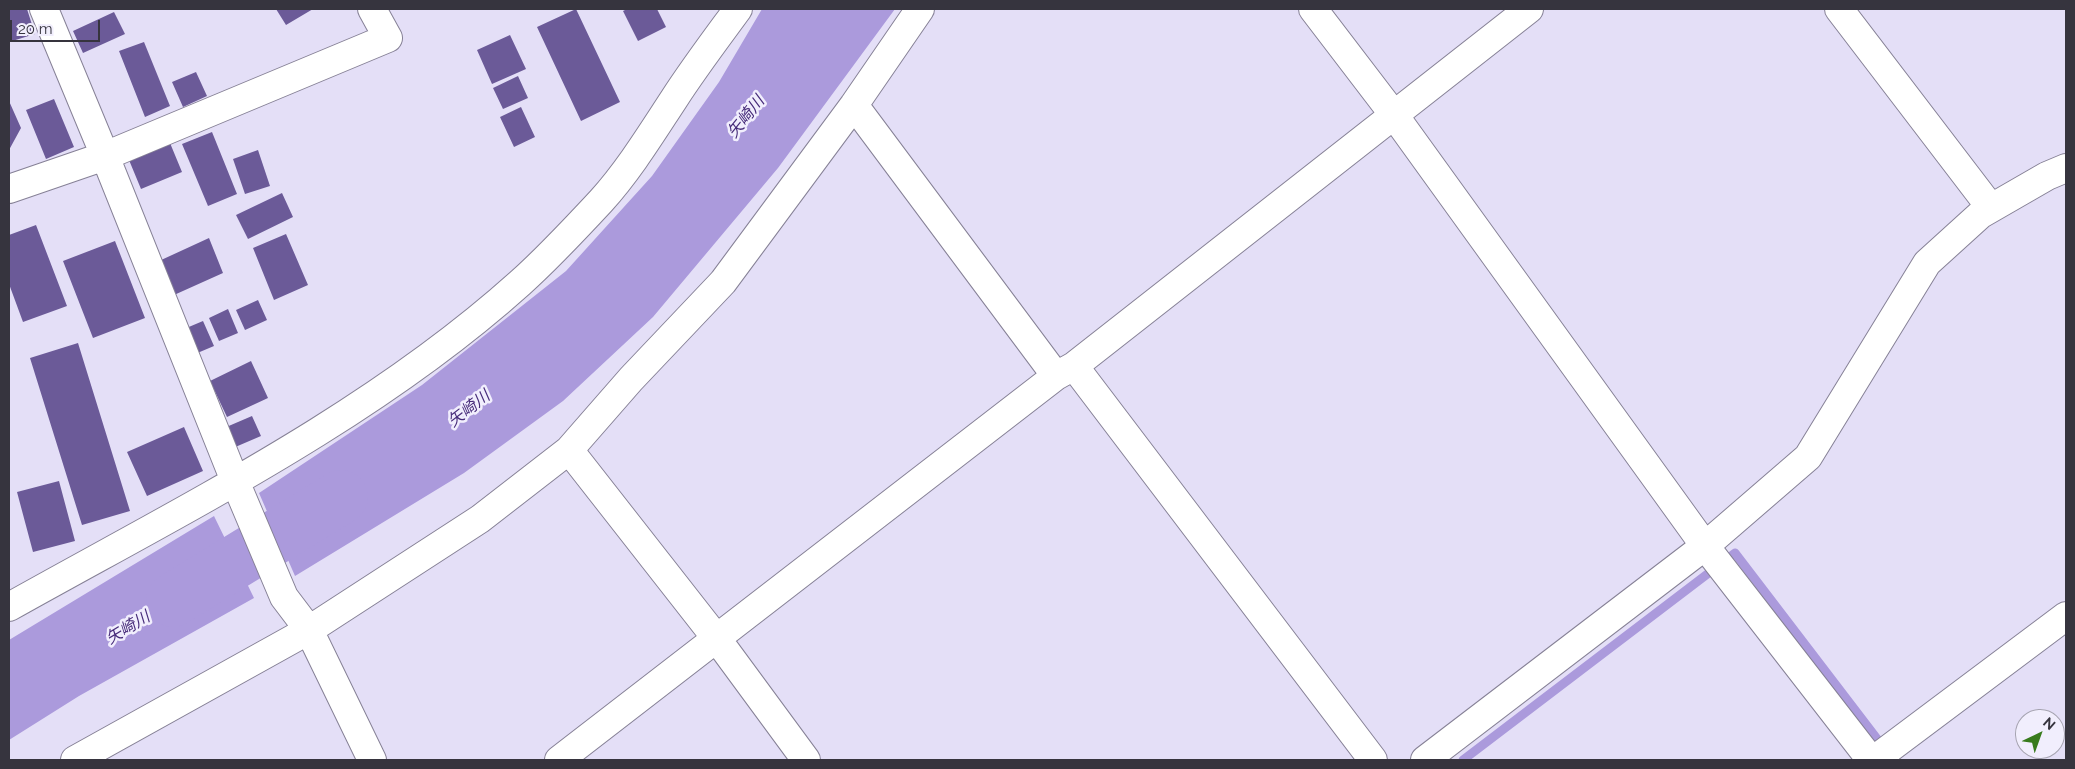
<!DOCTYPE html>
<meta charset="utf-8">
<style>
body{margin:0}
#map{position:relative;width:2075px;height:769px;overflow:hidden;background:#e4dff7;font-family:Raleway,sans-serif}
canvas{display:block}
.frame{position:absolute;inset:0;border:10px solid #36343e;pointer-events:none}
.north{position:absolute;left:2015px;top:709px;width:50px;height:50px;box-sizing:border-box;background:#f1eefd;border:1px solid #a6a4b1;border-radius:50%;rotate:42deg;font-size:14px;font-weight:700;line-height:20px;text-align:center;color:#36343e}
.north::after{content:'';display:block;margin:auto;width:18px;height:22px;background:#387b1d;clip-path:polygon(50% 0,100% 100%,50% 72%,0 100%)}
.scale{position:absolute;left:10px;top:20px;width:90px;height:22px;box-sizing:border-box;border:2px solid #36343e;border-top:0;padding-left:6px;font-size:15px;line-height:18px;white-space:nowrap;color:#36343e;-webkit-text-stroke:4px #f1eefd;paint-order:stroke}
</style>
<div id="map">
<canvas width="2075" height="769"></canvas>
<div class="frame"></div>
<div class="north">N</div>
<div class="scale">20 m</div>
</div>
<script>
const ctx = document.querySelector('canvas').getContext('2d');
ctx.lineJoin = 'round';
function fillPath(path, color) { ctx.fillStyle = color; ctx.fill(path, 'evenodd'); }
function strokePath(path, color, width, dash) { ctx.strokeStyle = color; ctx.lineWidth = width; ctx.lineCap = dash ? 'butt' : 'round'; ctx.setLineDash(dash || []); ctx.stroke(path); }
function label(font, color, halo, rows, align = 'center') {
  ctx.font = font + ' Raleway,"Noto Sans JP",sans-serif'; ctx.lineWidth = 5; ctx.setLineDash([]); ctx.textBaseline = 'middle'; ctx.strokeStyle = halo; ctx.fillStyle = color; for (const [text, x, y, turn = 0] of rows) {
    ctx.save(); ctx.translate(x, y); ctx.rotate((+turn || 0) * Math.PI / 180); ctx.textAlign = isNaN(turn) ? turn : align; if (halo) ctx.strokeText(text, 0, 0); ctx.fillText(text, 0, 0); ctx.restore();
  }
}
fillPath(new Path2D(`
 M762 9H895L778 168 653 317 563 401 464 473 295 576 259 493 422 385 566 271 652 176 719 82Z
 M214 516 254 598 79 696 9 740V640Z`), '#ab9adc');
strokePath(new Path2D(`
 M1463 760 1735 553 1884 748`), '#ab9adc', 9);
strokePath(new Path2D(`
 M173 600 341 497`), '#ab9adc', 54);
fillPath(new Path2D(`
 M9 9H27L35 34 9 42Z
 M276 9H313L286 25Z
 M576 9 620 102 581 121 537 27Z
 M627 9H657L666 27 638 41 623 11Z
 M114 12 125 34 83 53 73 31Z
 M510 35 526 69 492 84 477 50Z
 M144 42 170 106 145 117 119 51Z
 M196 72 207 96 183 107 172 82Z
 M518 76 528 98 503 109 493 88Z
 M54 99 74 147 46 159 26 110Z
 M9 101 21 128 9 150Z
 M521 107 535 137 514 147 500 117Z
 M212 132 237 194 208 206 182 144Z
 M170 143 182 172 141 189 129 160Z
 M258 150 270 186 245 194 233 159Z
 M282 193 293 217 248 239 236 215Z
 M36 225 67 306 23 322 9 284V235Z
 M286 234 308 285 274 300 253 248Z
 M209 238 223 273 174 295 159 261Z
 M115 241 145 318 93 338 63 261Z
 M258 300 267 320 245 330 236 310Z
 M228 309 238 333 219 341 209 318Z
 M203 321 214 346 195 354 184 329Z
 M78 343 130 511 82 525 30 358Z
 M251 361 268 398 227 417 210 381Z
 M252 416 261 436 233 448 224 428Z
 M184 427 203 471 147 496 127 452Z
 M59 481 75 541 33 552 17 492Z`), '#6b5a98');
const street = new Path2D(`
 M44 9 105 156 235 481 284 597 309 630 372 760
 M1313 9 1394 115 1705 546 1871 760
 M1839 9 1991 208
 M854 105 1056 376
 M9 189 105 156 388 38 372 9
 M1074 366 1373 760
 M569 450 717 639 806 760
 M9 607C182 510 371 417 520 283 548 258 575 229 601 201 629 170 651 134 674 99 694 68 716 39 738 9
 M75 760 309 630 480 519 569 450 631 379 723 282 854 105 920 9
 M559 760 1056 376 1074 366 1529 9
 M1425 760 1705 546 1808 457 1927 263 1981 214 2047 176 2066 168
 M1874 760 2066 616`);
strokePath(street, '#868196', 30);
strokePath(street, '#fff', 28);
label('italic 16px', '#472c7a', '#f1eefd', [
 ["矢崎川",746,117,-51],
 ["矢崎川",469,409,-38],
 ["矢崎川",128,628,-31]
]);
</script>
